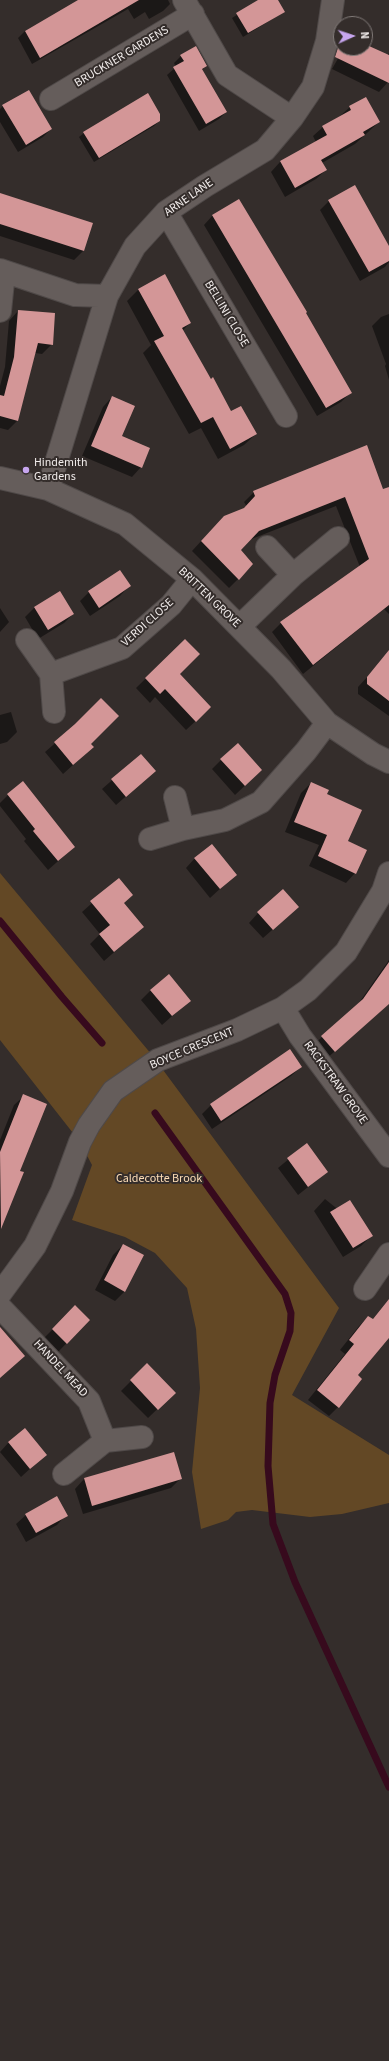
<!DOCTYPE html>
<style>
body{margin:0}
#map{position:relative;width:389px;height:2061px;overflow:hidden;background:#342d2b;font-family:"Source Sans 3",sans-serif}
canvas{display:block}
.north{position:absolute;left:333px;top:16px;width:40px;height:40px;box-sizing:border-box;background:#342d2b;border:1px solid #807a78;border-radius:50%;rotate:87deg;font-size:11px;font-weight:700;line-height:16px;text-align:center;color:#f2edec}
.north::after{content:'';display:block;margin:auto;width:14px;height:18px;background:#c7a6ef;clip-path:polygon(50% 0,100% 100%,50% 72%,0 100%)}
</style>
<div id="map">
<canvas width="389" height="2061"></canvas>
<div class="north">N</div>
</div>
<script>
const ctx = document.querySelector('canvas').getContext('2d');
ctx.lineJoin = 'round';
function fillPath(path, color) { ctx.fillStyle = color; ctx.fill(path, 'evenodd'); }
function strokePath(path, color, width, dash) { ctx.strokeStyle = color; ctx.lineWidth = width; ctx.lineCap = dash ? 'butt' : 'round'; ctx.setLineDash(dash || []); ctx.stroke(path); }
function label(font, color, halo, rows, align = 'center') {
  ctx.font = font + ' "Source Sans 3",sans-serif'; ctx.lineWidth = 4; ctx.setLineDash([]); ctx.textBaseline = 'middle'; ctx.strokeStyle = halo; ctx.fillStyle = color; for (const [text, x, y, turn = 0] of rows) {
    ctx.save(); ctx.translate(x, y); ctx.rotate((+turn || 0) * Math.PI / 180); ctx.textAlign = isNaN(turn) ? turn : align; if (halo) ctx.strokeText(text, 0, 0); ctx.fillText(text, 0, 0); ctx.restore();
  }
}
fillPath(new Path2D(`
 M0 873 152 1055 339 1308 292 1395 389 1455V1503L342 1514 310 1517 252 1510 236 1512 228 1520 201 1529 192 1472 200 1388 196 1329 187 1288 155 1253 125 1237 72 1220 92 1165 80 1142 0 1040Z`), '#634825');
fillPath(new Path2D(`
 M80 0H168L170 4 163 11 149 19 145 12 134 19 128 9 32 64 18 38 25 31Z
 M260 0H277L284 12 243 37 232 18Z
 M370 47 387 56 389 53V81L379 92 332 69 344 48H363L367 50Z
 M181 56 206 66 202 70 226 112 219 119 199 131 167 75 176 67 174 63Z
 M3 106 51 129 43 137 18 152 0 122V109Z
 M350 107 379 122 355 144 322 163 326 170 316 179 285 197 271 172 280 162 316 142 313 136 323 127 340 116Z
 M159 121 154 126 94 162 79 137 84 133Z
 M0 194 84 250 74 260 0 236Z
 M329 201 389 248V262L385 267 360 281 320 210Z
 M213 215 351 392 341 402 317 416 204 225Z
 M138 290 190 323 182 331 231 412 256 434 244 445 218 459 201 428 189 434 143 353 151 345 127 301Z
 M18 311 52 344 42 354 35 353 17 421 8 430 0 428V386L5 367 9 321Z
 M389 314V380L385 366 386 364 372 326 381 317Z
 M112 397 120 436 141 467 132 477 82 456 103 407Z
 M383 491 389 500V614L384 609 303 674 272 632 281 623 360 567 336 506 249 540 240 550 238 579 229 588 192 551 215 526 244 509 247 507 244 502 254 492Z
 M129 586 120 596 90 616 80 601 89 592Z
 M59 592 73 614 64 623 38 639 25 617 34 608Z
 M0 608 9 622 0 632Z
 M185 640 179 674 200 717 186 730 155 697 150 703 136 688Z
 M380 663 389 671V716L358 694V687Z
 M11 712 17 732 7 742 0 744V715Z
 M75 726 93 747 63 774 45 752Z
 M141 755 155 771 116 805 102 789Z
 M221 760 252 779 235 795 212 769Z
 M311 783 326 795 346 842 355 873 346 883 309 866 319 845 285 832 301 793Z
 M8 795 74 847 48 870 24 841 26 839 0 806V803Z
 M195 858 235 875 210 898 186 868Z
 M119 879 123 903 143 927 104 961 90 944 100 934 82 912Z
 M258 913 288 916 263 938 249 923Z
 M389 960V1003L325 1060 312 1046 356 1007Z
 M151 990 189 1001 162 1025 141 1000Z
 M301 1067 291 1076 212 1129 202 1114 211 1105Z
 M24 1096 19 1171 22 1173 0 1228V1140L14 1105Z
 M307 1144 327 1172 298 1195 278 1168Z
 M325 1199 371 1236 361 1246 343 1257 314 1211Z
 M123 1245 125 1291 115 1301 95 1290 113 1255Z
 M389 1299V1338L357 1375 338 1407 329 1416 308 1400 345 1354 340 1350 359 1326 368 1317 372 1320Z
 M75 1307 89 1320 57 1353 43 1339Z
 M147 1365 174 1393 148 1418 121 1391Z
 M9 1442 45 1455 21 1477 0 1452Z
 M181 1478 171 1488 83 1514 75 1489 84 1479Z
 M26 1515H66L57 1525 26 1542 16 1524Z`), '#0007');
strokePath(new Path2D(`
 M0 921 62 997 102 1043
 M155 1113 285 1294 291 1313 290 1331 275 1375 270 1403 268 1466 273 1524 295 1582 389 1787`), '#370a1d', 7);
fillPath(new Path2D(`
 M78 0H139L40 58 25 31Z
 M258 0H278L285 12 248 33 236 13Z
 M196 46 207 66 202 69 227 112 206 124 173 67 184 61 180 55Z
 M369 46 389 55V83L335 57 338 48 368 49Z
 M29 90 52 129 26 145 2 105Z
 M148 93 160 114V121L99 158 83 132Z
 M366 97 380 122 363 132 365 135 321 160 327 170 295 188 280 161 327 135 322 126 351 110 349 106Z
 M355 185 389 246V261L369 272 328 200Z
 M0 193 93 223 84 251 0 224Z
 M239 199 307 312 306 313 352 393 326 408 212 215Z
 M165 274 191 323 182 328 211 379 213 377 231 411 241 406 257 434 230 449 213 417 201 423 154 341 164 336 138 289Z
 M18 310 55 313 53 345 38 343 18 421 0 416V395L4 396 14 357Z
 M112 396 135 406 122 436 150 448 142 468 91 446Z
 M367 445 383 489 389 487V605L313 665 280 622 369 559 345 497 259 531 241 550 253 564 239 580 201 541 224 516 244 508 255 496 253 491Z
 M120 570 131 586 99 608 88 591Z
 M60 591 74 614 48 630 34 607Z
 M185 639 200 654 180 674 211 707 196 722 165 689 160 694 145 678Z
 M389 650V701L367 684V677Z
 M101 698 119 716 91 744 94 747 73 765 54 742 75 724Z
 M238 743 262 770 245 786 220 759Z
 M141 754 156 771 126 797 111 779Z
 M23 781 75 847 58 861 33 831 35 829 7 794Z
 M311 782 329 790 327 794 362 810 348 841 367 850 356 874 318 856 327 835 294 822Z
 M212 844 237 875 220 889 194 858Z
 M119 878 133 895 124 903 144 927 114 952 99 934 110 925 90 901Z
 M283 889 299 907 273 930 257 912Z
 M389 962V1004L335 1052 321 1036 363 999Z
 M169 974 191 1001 172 1016 150 990Z
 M290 1049 302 1067 221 1121 210 1104Z
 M23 1094 47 1104 20 1171 24 1172 1 1229 0 1152Z
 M307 1143 328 1172 308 1187 287 1158Z
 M350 1200 373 1236 353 1248 330 1212Z
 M123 1244 144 1255 125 1292 104 1280Z
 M389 1299V1338L358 1375 362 1379 339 1408 317 1390 354 1344 349 1340 368 1316 373 1319Z
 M75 1305 90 1320 67 1344 52 1329Z
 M0 1327 25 1356 0 1378Z
 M147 1363 176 1393 158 1410 130 1380Z
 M25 1428 47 1455 30 1469 8 1442Z
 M174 1452 182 1479 92 1506 84 1478Z
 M57 1496 68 1516 36 1533 25 1514Z`), '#d39697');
const minor = new Path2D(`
 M184 0 227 75 292 118
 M51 99 193 14
 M166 212 286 416
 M0 270 75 295 107 296
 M0 311 4 272
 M0 478 48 489 125 524 192 579 281 669 327 723 373 754 389 762
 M48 489 107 296 135 246 166 212 205 186 265 150 292 118 313 87 327 41 333 0
 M267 547 293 575
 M240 626 293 575 338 538
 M27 640 51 674 54 712
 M51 674 122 648 171 605 192 579
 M175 797 183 829
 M150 839 183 829 225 820 261 802 306 751 327 723
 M283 1008 300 1036 389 1156
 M365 1289 389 1254
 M0 1294 35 1246 62 1191 80 1142 89 1125 113 1091 158 1060 237 1030 283 1008 308 990 346 952 383 891 389 873
 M0 1307 89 1401 105 1441 142 1437
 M64 1474 105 1441`);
strokePath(minor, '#4f4948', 24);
strokePath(minor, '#655d5b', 22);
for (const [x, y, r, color] of [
 [26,470,4,"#c7a6ef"]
]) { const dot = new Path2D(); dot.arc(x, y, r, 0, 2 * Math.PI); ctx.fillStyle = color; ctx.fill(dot); strokePath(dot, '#342d2b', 1.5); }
label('12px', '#f2edec', '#342d2b', [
 ["BRUCKNER GARDENS",122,57,-31],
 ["ARNE LANE",189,198,-35],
 ["BELLINI CLOSE",226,314,59],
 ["BRITTEN GROVE",209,598,44],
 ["VERDI CLOSE",148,623,-42],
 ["BOYCE CRESCENT",192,1049,-23],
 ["RACKSTRAW GROVE",335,1083,54],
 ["HANDEL MEAD",60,1369,47]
]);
label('12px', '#f2edec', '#342d2b', [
 ["Hindemith",34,463],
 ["Gardens",34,477]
], 'left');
label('12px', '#fdddb6', '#342d2b', [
 ["Caldecotte Brook",159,1179]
]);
</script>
